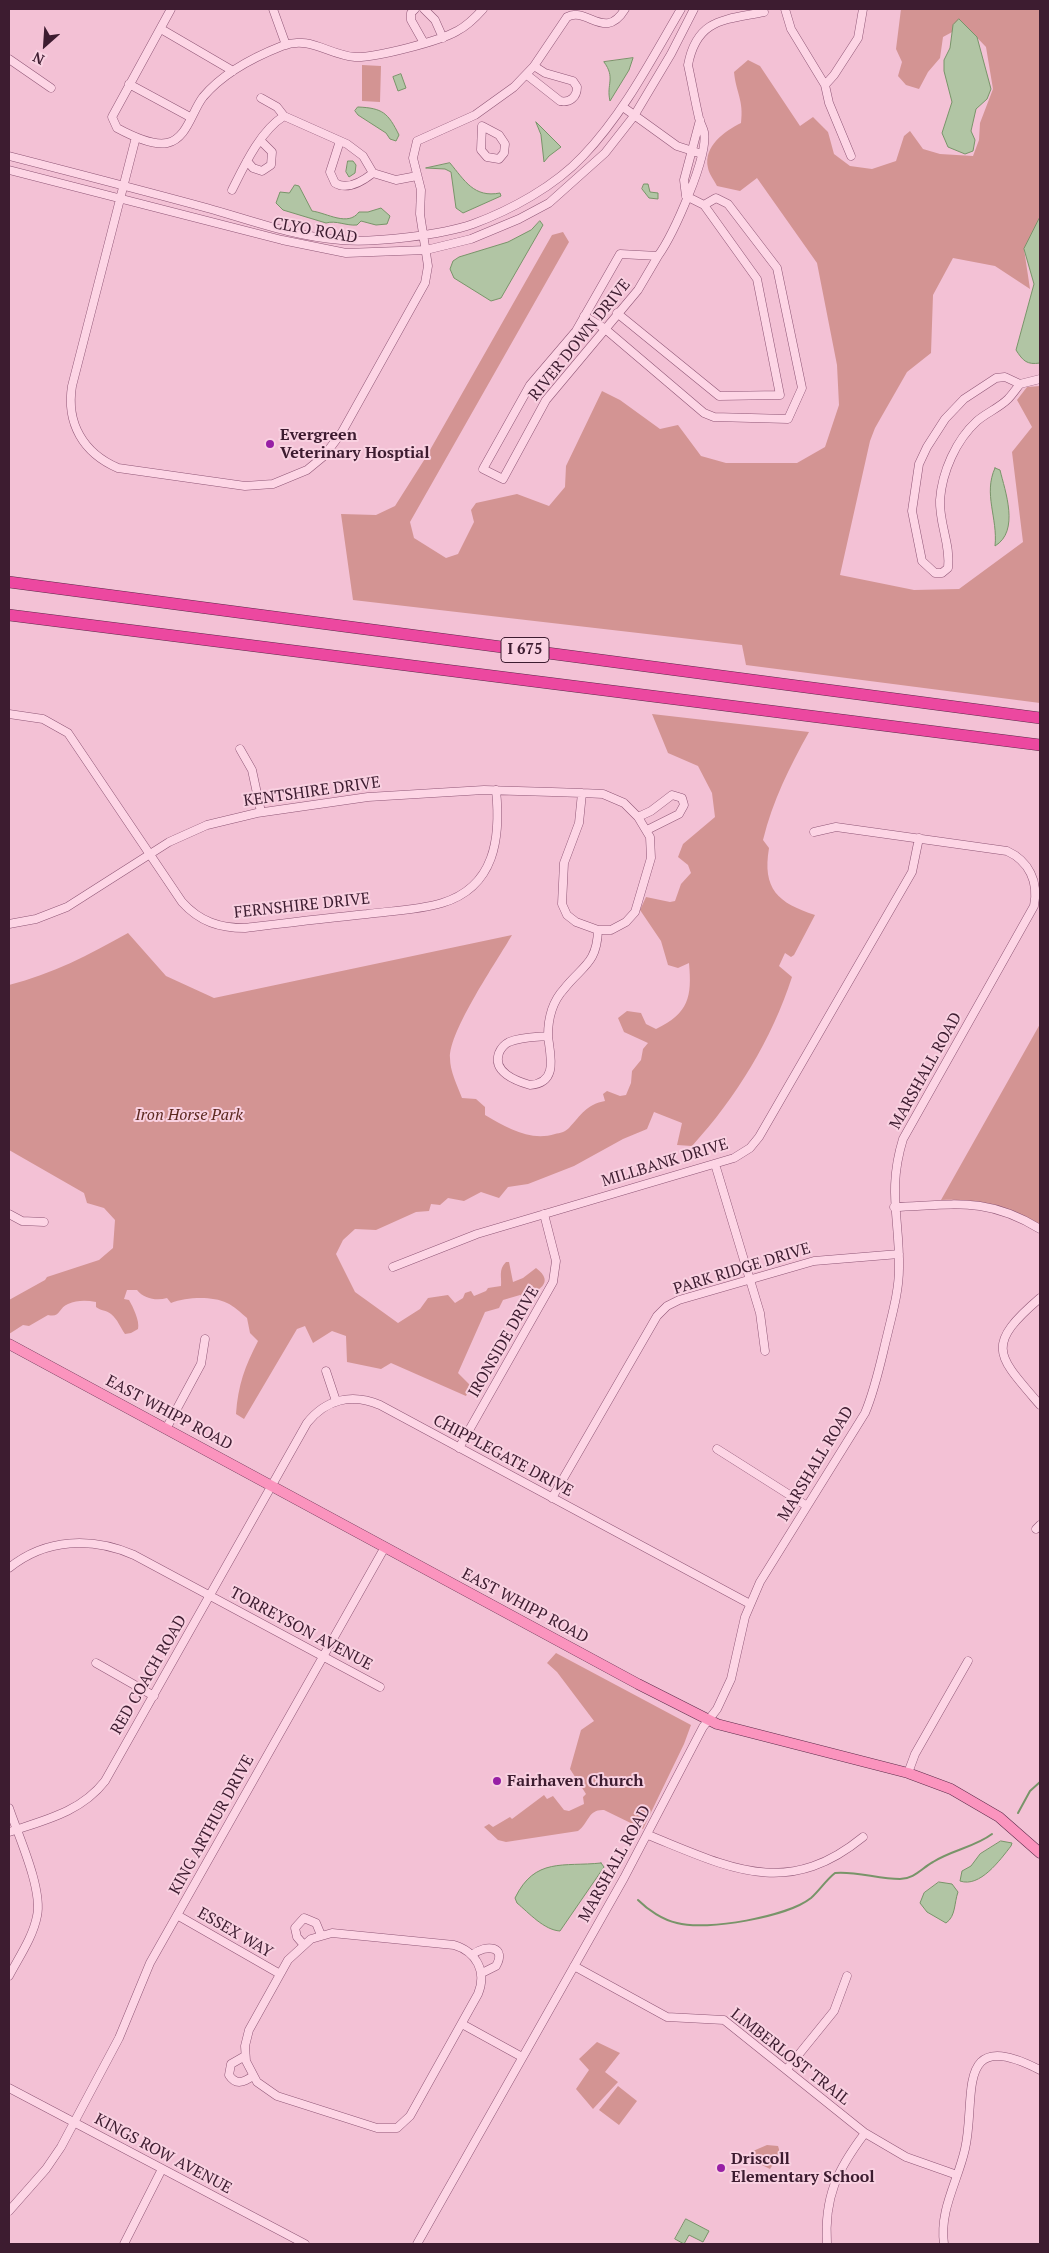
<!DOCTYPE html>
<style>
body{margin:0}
#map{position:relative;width:1049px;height:2253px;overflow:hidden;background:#f3c1d5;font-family:"PT Serif",serif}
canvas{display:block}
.frame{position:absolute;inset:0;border:10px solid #3d1c30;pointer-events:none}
.north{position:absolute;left:20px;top:20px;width:50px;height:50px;-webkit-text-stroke:4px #f9d1e1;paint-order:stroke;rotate:206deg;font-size:14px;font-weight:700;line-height:20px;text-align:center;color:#3d1c30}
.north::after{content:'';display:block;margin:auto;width:18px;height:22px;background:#3d1c30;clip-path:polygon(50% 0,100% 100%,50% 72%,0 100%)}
</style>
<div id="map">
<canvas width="1049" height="2253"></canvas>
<div class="frame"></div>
<div class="north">N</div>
</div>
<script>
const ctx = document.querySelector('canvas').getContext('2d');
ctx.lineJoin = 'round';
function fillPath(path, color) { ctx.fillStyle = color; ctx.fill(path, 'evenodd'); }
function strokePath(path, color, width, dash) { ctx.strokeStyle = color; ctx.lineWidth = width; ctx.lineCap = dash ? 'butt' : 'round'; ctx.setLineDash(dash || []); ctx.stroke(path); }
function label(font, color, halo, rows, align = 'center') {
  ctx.font = font + ' "PT Serif",serif'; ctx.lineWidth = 4; ctx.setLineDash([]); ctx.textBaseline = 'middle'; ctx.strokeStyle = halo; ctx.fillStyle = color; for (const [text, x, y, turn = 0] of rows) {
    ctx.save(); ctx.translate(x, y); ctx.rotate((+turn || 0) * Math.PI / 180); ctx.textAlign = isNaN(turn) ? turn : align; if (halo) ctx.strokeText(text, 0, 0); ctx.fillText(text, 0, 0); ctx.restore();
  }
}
fillPath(new Path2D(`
 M901 9H1040V217L1024 249 1030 289 995 266 953 258 933 295 931 353 907 372 875 428 870 441 840 575 914 590 959 589 1023 542 1012 452 1032 427 1017 400 1027 387 1040 386V703L746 665 742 645 353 600 341 514 376 515 395 506 426 457 552 235 563 232 569 242 410 522 414 538 446 558 458 554 474 522 471 510 476 503 517 494 549 506 565 487 566 466 602 391 620 400 660 429 678 425 701 456 726 463H797L825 447 839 405 837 365 817 263 757 178 740 191 717 186C714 180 709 174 708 168 703 146 725 131 741 123 744 100 736 93 734 72L748 60 760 66 800 126 813 117 828 132 834 154 850 166 872 169 896 161 904 136 910 131 923 149 940 154 973 156 979 140 980 123 993 89 986 47 965 25 943 37 940 58 928 72 919 89 906 85 898 76 902 62 896 49Z
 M362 65 381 66 380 102 362 101Z
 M652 714 809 732C789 768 773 800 763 840L769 848C762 889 778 903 815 915L794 955 791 957 785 953 779 966 792 977C772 1039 736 1098 692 1146L677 1145 682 1123 654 1112 647 1129 623 1139 574 1166 528 1184 508 1187 499 1198 481 1192 464 1201 448 1198 440 1205 431 1204 429 1211 416 1212 376 1230 355 1229 343 1240 336 1254 355 1292 398 1323 420 1309 428 1298 448 1295 455 1303 463 1298 465 1293 471 1291 474 1296 486 1291 488 1288 501 1286C502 1277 498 1270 506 1262H509L513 1282 523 1278 536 1268C556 1283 537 1291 525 1297L520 1295 503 1300 499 1308 485 1312 458 1373 471 1386 466 1396 391 1363 381 1369 347 1362 346 1336 332 1331 313 1343 305 1326 297 1329 244 1419 236 1414C238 1385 245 1366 258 1341L250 1333 247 1318C241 1313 234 1306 227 1303 212 1296 187 1297 171 1303L167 1298C157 1301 144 1299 137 1290H127L124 1299 129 1300C133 1307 140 1321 138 1329L131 1333 125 1334C120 1327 118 1320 111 1314 106 1310 101 1311 96 1307V1302C86 1300 77 1300 68 1304 58 1308 61 1318 48 1315L29 1326 23 1325 9 1334V1300L45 1280 47 1277 99 1260 113 1248 115 1220 104 1208 87 1203 84 1193 9 1150V985C52 974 89 955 128 933L166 976 214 998 512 935C497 961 449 1031 450 1058 450 1071 457 1085 462 1098L476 1099 485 1107V1115C506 1127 530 1142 555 1134 560 1133 565 1132 569 1128 581 1115 587 1104 605 1101L603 1094 607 1091 620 1096 626 1095 631 1083 632 1071 641 1060 643 1049 648 1043 624 1032 618 1018 627 1011 641 1013 646 1024 656 1029C689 1013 692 997 689 963L678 968 668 965 661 941 640 910 646 897 670 902 675 901 681 884 691 873 688 865 678 857 683 844 715 817 712 793 698 766 668 753Z
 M1040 1024V1225C1011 1206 976 1198 941 1200Z
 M556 1653 691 1725 684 1744 643 1829 604 1810C588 1809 589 1823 578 1831L506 1842 498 1840 484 1827 489 1824 493 1827 510 1817 512 1819 544 1795 547 1799 553 1796 564 1810 569 1811 584 1804 583 1797 586 1794 570 1769 581 1730 594 1721 557 1672 547 1663Z
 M597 2042 620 2053 605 2072 618 2082 593 2109 576 2089 589 2070 579 2059Z
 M618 2086 637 2101 619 2125 599 2110Z
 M767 2145 778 2146C782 2155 775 2161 770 2169L758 2163 752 2155 753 2151Z`), '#d39493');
const water = new Path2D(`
 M959 19 977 37 991 89 987 99 976 109 971 131 975 140 973 151 965 154 948 147 942 133 952 102 944 71V60L950 48 953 25Z
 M633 58 629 70 610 101C606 84 616 78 604 62Z
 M401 74 406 88 398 91 393 77Z
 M358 107C383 108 388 113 399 135L396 141 390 139 386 133 358 115 355 111Z
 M536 122 561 147 549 156 544 162 541 135Z
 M348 161H353L356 165 355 173 349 177 346 172Z
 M450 163C465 181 474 198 500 193L501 196 463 213 456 208 451 172 445 169 426 168Z
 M644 184H648L650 192 658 193V199L649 198 642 189Z
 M295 185 299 186 312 211C327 213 348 227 359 212H368L381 208 390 216 387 224 376 225 361 221 357 225C346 226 336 220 326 223L283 210 276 203 280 192 289 193Z
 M1040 217V363C1027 365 1023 361 1016 350L1034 284 1024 249Z
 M540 221 543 225 501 298 491 301 454 278 450 269 453 261 459 257 508 242 531 230Z
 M995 468 1000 470C1005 491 1020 531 995 546 998 518 983 494 995 468Z
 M1001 1841 1012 1843 1011 1846C1000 1860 980 1888 960 1881L962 1871 971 1866 980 1854Z
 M601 1863 604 1867 560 1931C544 1930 529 1913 517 1903L515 1898C535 1857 563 1867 601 1863Z
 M939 1882 952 1884 958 1892C954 1903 956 1916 946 1923L927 1912 920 1903 924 1893Z
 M686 2219 709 2231 703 2242 689 2235 684 2244 675 2239Z`);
fillPath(water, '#b1c5a4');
strokePath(water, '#789469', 1);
strokePath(new Path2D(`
 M1018 1813 1030 1791 1040 1782
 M638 1900C648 1910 663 1920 677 1923 707 1931 787 1917 811 1898 819 1891 826 1880 835 1873 856 1871 878 1879 900 1879 914 1879 922 1868 933 1862 952 1850 975 1847 992 1834`), '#789469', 2);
const minor = new Path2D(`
 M171 9 112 117 117 128C130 135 152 146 167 143 187 139 192 111 203 97 223 73 254 57 282 46 310 35 328 55 355 57 375 58 440 41 457 31 467 26 475 18 483 9
 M273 9 286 45
 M415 9 411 13V20L424 43
 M424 9 435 20 443 38
 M785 9 791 29 825 85 829 103 851 156
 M161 29 233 71
 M9 59 51 88
 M527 75 560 101C570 103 577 97 577 87L573 81 545 73 534 66
 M129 84 190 117
 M825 85 834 75 858 38 863 9
 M261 98 277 107 284 116
 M623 107 677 146 702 154
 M482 126 499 135 505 144 504 153 499 159 487 157 481 150Z
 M136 137 72 386C66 423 83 453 118 468L245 486 273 484 307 470 324 456 342 432 425 283 428 266 420 214 421 190 413 158 417 141 475 115 514 87 534 66 567 17C587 6 605 42 625 9
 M340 141 330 172 335 183C348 191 363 181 373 173
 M9 156C75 173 141 190 207 208 250 220 295 237 341 240 374 243 442 235 473 224 511 210 555 186 583 156 624 113 651 60 681 9
 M247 161 253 168 262 171 271 165 272 152 261 141
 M9 170 282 240 346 253 426 250 471 239 519 219 549 203 605 153 634 116 671 54 694 9
 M232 190C244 166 260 131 284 116L347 144 363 156 373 173 396 180 417 176
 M686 196 684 180 700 120
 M658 256 638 290 546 400 503 479 483 469 530 385 576 331 620 254 658 256C673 235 709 156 704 132 703 127 700 123 699 118 695 101 692 83 688 65 697 18 725 20 764 12
 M617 313 719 396 780 395 757 279 704 205 686 196
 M584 316 604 328 704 413 714 417 788 419 802 388 777 268 728 204 716 198 704 205
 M1020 384 1005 377 996 378 964 399 945 419 927 447 919 464 912 511 922 561 935 573H942L948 568C951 545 939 524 940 500 942 472 956 440 977 421 986 413 999 408 1008 399 1012 395 1016 389 1020 384L1040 379
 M9 714 43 719 68 733 182 902C200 922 220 928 245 928 286 923 326 918 367 914 391 911 419 910 442 903 495 887 501 838 496 790
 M240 749 252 770 261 812
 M638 817 651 811 672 795 682 798 684 805 679 814 647 830
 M9 924 36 919 67 907 169 842 207 825 257 813 368 797 484 790 552 792 582 793 603 794 624 803 638 817 650 837 651 858 635 912 626 922 611 930H598L576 922 567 915 562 904 564 863 579 823 582 793
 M548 1036C550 1055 559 1083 530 1085 516 1081 492 1072 499 1053 501 1048 505 1044 509 1042 520 1037 536 1037 548 1036Z
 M548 1036C548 1019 552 1002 564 989 582 966 597 964 598 930
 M715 1164 760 1313 765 1351
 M894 1207C953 1205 986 1196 1040 1229
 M9 1214 22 1221 44 1222
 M393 1267 477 1234 734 1158 750 1148 759 1137 912 872 919 838
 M1040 1298C984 1346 997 1355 1040 1405
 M326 1371 336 1401
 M166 1429 201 1364 205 1339
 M459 1448 553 1282 556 1261 544 1214
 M717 1449 807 1506
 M552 1498 657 1316 667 1306 679 1300 814 1261 899 1254
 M1036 1529 1040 1525
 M9 1568C46 1538 92 1537 134 1555L380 1687
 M96 1663 154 1696
 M908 1773 915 1754 968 1661
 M9 1808C18 1835 43 1889 37 1916 33 1937 19 1957 9 1976
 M9 1832C45 1820 81 1812 105 1781L307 1423C326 1399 352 1393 380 1405L750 1604
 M648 1835C728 1867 786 1900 863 1837
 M177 1915 280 1974
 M332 1933 454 1945C477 1952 487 1972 478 1994L410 2116 397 2128H377L277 2096 257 2082 246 2061 245 2046 249 2030 288 1960 311 1939Z
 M303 1944 297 1937 295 1928 304 1918 316 1923 321 1935
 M472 1955C487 1943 507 1947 496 1966L482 1973
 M574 1966 667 2017 724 2020 865 2133 906 2157 957 2175
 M462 2024 522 2057
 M245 2056 231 2064 229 2075C236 2086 244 2082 253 2076
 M787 2069 834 2011 847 1976
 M9 2088 305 2244
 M9 2211 46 2169 61 2147 119 2038 150 1963 385 1547
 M124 2244 162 2169
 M417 2244 624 1878 703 1727 717 1709 731 1679 745 1617 760 1582 865 1413C876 1387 881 1360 888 1332 893 1311 899 1290 899 1268 900 1219 887 1191 903 1139L1034 906C1039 882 1029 861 1007 851L836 827 814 832
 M827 2244C824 2197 837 2170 865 2133
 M944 2244C939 2210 958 2181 965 2149 977 2098 953 2025 1040 2070`);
const major = new Path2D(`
 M9 1344 638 1684 717 1724 908 1773 951 1789 999 1817 1040 1853`);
const highway = new Path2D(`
 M9 582 1040 718
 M9 615 1040 745`);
strokePath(minor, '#8f5676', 9);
strokePath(major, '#5c2b4a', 11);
strokePath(highway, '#5c2b4a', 12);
strokePath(minor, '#fdd5e5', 8);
strokePath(major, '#fb94be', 10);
strokePath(highway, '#ec48a0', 11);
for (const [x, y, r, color] of [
 [270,444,5,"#971fa5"],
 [497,1781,5,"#971fa5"],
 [721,2168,5,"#971fa5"]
]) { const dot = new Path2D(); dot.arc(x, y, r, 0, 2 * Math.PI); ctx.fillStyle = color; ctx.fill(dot); strokePath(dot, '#f9d1e1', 2); }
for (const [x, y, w] of [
 [525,650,48]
]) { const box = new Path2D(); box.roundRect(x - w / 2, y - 12.5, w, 25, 4); ctx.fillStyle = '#f9d1e1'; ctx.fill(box); strokePath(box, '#3d1c30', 1); }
label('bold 15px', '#3d1c30', null, [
 ["I 675",525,650]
]);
label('16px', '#3d1c30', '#f9d1e1', [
 ["CLYO ROAD",315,231,10],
 ["RIVER DOWN DRIVE",580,340,-51],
 ["KENTSHIRE DRIVE",312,792,-8],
 ["FERNSHIRE DRIVE",302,906,-6],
 ["MARSHALL ROAD",926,1071,-61],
 ["MILLBANK DRIVE",665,1163,-17],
 ["PARK RIDGE DRIVE",742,1269,-17],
 ["IRONSIDE DRIVE",504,1342,-60],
 ["EAST WHIPP ROAD",169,1413,28],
 ["CHIPPLEGATE DRIVE",503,1456,28],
 ["MARSHALL ROAD",816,1464,-59],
 ["EAST WHIPP ROAD",525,1606,28],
 ["TORREYSON AVENUE",301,1629,28],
 ["RED COACH ROAD",149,1675,-60],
 ["KING ARTHUR DRIVE",212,1825,-61],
 ["MARSHALL ROAD",615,1864,-61],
 ["ESSEX WAY",235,1933,30],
 ["LIMBERLOST TRAIL",790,2057,38],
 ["KINGS ROW AVENUE",163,2154,28]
]);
label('bold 16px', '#3d1c30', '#f9d1e1', [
 ["Evergreen",280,435],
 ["Veterinary Hosptial",280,453],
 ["Fairhaven Church",507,1781],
 ["Driscoll",731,2159],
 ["Elementary School",731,2177]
], 'left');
label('italic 16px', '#5c2920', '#f9d1e1', [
 ["Iron Horse Park",189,1115]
]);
</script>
